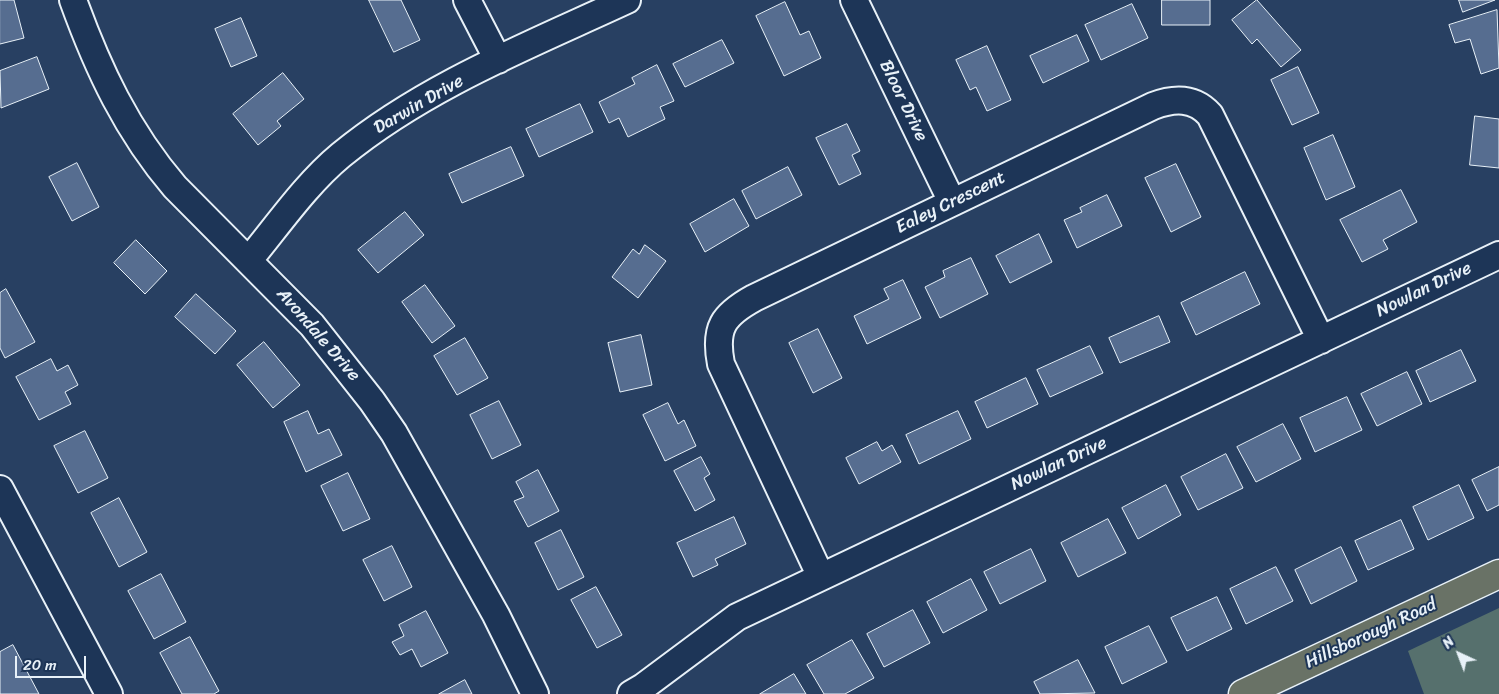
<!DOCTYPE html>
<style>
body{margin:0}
#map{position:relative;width:1499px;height:694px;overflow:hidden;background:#284062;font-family:Sriracha,sans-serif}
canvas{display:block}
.north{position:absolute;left:1434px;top:629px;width:50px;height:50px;-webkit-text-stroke:4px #1d3557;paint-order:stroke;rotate:317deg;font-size:14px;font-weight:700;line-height:20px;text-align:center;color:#e8f1f8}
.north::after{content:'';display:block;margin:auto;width:18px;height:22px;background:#e8f1f8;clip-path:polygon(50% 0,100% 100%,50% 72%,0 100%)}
.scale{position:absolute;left:15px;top:656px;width:71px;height:22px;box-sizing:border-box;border:2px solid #e8f1f8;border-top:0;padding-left:6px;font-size:15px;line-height:18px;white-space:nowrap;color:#e8f1f8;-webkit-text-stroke:4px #1d3557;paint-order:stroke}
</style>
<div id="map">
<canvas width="1499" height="694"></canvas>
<div class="north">N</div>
<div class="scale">20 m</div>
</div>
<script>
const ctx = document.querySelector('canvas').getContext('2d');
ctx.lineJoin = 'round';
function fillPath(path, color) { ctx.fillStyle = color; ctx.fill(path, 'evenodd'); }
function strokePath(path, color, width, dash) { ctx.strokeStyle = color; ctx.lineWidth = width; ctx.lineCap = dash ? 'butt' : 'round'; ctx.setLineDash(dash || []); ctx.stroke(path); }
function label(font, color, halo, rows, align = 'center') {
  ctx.font = font + ' Sriracha,sans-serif'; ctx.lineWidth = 4; ctx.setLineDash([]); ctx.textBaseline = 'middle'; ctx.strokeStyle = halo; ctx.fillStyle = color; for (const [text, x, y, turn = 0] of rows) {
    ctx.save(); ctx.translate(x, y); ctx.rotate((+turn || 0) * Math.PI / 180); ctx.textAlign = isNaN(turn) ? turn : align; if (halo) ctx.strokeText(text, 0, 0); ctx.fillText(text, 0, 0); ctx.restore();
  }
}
fillPath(new Path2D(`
 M1499 608V694H1424L1408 651Z`), '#56706d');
const building = new Path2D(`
 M0 0H14L24 38 0 44Z
 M369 0H401L420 40 394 52Z
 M1162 0H1210V25H1162Z
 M1257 0 1301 50 1281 67 1257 39 1252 44 1232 20Z
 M1459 0H1495L1463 12Z
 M785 2 800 35 809 31 821 58 784 76 756 16Z
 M1132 4 1148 38 1101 60 1085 25Z
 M1497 10 1499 68 1481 74 1470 39 1455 43 1449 25Z
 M241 18 257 56 231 67 215 29Z
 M1077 35 1089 61 1043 83 1030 56Z
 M722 40 734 63 685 87 673 64Z
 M987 46 1011 100 987 111 976 87 970 90 956 60Z
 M37 57 49 89 1 108 0 71Z
 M657 65 674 101 660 107 665 119 628 137 619 118 609 123 599 102 635 84 632 78Z
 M1298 67 1319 113 1292 125 1271 80Z
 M283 73 304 99 277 121 281 126 258 145 233 114Z
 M580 104 593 132 539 157 526 129Z
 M1475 116 1499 119V168L1470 165Z
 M847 124 860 151 852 155 861 174 839 185 816 138Z
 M1333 135 1355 187 1326 200 1304 148Z
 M511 147 524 176 462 203 449 174Z
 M77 163 99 207 72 221 49 177Z
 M1176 164 1201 217 1171 232 1145 178Z
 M788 167 802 195 756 219 742 191Z
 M1401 190 1417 222 1383 240 1388 249 1362 262 1340 220Z
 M1107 195 1122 226 1077 248 1064 220 1082 212 1080 208Z
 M734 199 749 226 705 252 690 224Z
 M405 212 424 235 378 273 358 250Z
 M1039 234 1052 262 1010 283 996 256Z
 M136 240 167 271 145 294 114 263Z
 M645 245 666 261 638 298 612 277 633 249 639 254Z
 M971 258 988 294 940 318 925 287 945 277 943 271Z
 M1245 272 1260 304 1196 335 1181 303Z
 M903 280 921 318 867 344 854 316 889 299 884 289Z
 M425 285 455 326 432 343 402 302Z
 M6 289 35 342 5 358 0 348V293Z
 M196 294 236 331 215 354 175 317Z
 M1159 316 1170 342 1120 363 1109 338Z
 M818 329 842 378 813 393 789 343Z
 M641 335 652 385 620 392 608 343Z
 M465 338 488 378 457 395 434 356Z
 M264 342 300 385 273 408 237 365Z
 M1090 346 1103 373 1050 397 1037 370Z
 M1461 350 1476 381 1430 402 1416 371Z
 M51 359 57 371 68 365 78 385 65 392 71 404 39 420 16 377Z
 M1407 372 1422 404 1377 426 1361 394Z
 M1026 378 1038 404 987 428 975 402Z
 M1347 397 1362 430 1315 452 1300 418Z
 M499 401 521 445 492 459 470 415Z
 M668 403 678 424 684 420 696 446 665 461 643 415Z
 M308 411 318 434 329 429 342 455 306 472 284 422Z
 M958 411 971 439 919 464 906 435Z
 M1283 424 1301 459 1256 482 1237 447Z
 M85 431 108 478 78 493 54 446Z
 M877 442 882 451 892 445 901 462 859 484 846 458Z
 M1226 454 1243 488 1198 510 1181 477Z
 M701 457 710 474 704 478 715 500 695 511 674 471Z
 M1499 467V505L1487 511 1472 480Z
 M538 470 559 511 528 527 514 501 524 497 516 482Z
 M348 473 370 519 343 531 321 486Z
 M1166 485 1181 515 1138 539 1122 508Z
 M1459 485 1474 518 1428 540 1413 507Z
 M119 498 147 552 119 567 91 513Z
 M734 517 746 544 715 559 718 565 693 577 677 543Z
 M1108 519 1126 553 1078 577 1061 543Z
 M1401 520 1414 549 1368 570 1355 541Z
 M561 530 584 577 558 590 535 543Z
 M392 546 412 587 384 601 363 560Z
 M1341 547 1357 581 1311 604 1295 570Z
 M1031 549 1046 581 1000 604 984 572Z
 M1276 567 1293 601 1246 624 1230 589Z
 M161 574 186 622 154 639 128 591Z
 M971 579 987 610 943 633 927 602Z
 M596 587 622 635 597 648 571 600Z
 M1217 597 1232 629 1187 651 1171 618Z
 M913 610 930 643 884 667 867 634Z
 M426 611 448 653 421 667 412 649 400 655 392 642 404 636 399 625Z
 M1149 626 1167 662 1122 684 1105 647Z
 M190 637 219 691 214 694H182L160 653Z
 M852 640 874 678 845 694H824L807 665Z
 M13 645 39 694H0V652Z
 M1078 660 1095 693 1040 694 1034 682Z
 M794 674 806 694H760Z
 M465 680 472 694H439Z`);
fillPath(building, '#566d90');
strokePath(building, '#e8f1f8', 1);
const minor = new Path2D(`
 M73 0C98 69 127 131 175 187L312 325 372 401 394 433 496 615 535 694
 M467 0 498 60
 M854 0 952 202
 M249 260C278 225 306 184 341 155 425 86 530 45 627 0
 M0 489 109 694
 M821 577 721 364C714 328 723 315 754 298L1153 106C1174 98 1194 97 1210 115L1321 340
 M631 694 643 687 737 617 1499 255`);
const major = new Path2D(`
 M1243 694 1499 574`);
strokePath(minor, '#e8f1f8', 30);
strokePath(major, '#e8f1f8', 31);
strokePath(minor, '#1d3557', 26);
strokePath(major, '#697266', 28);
label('18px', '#e8f1f8', '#1d3557', [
 ["Bloor Drive",903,101,64],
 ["Darwin Drive",419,105,-30],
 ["Ealey Crescent",951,203,-26],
 ["Nowlan Drive",1424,290,-26],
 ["Avondale Drive",318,335,49],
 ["Nowlan Drive",1059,464,-25],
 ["Hillsborough Road",1371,634,-25]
]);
</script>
